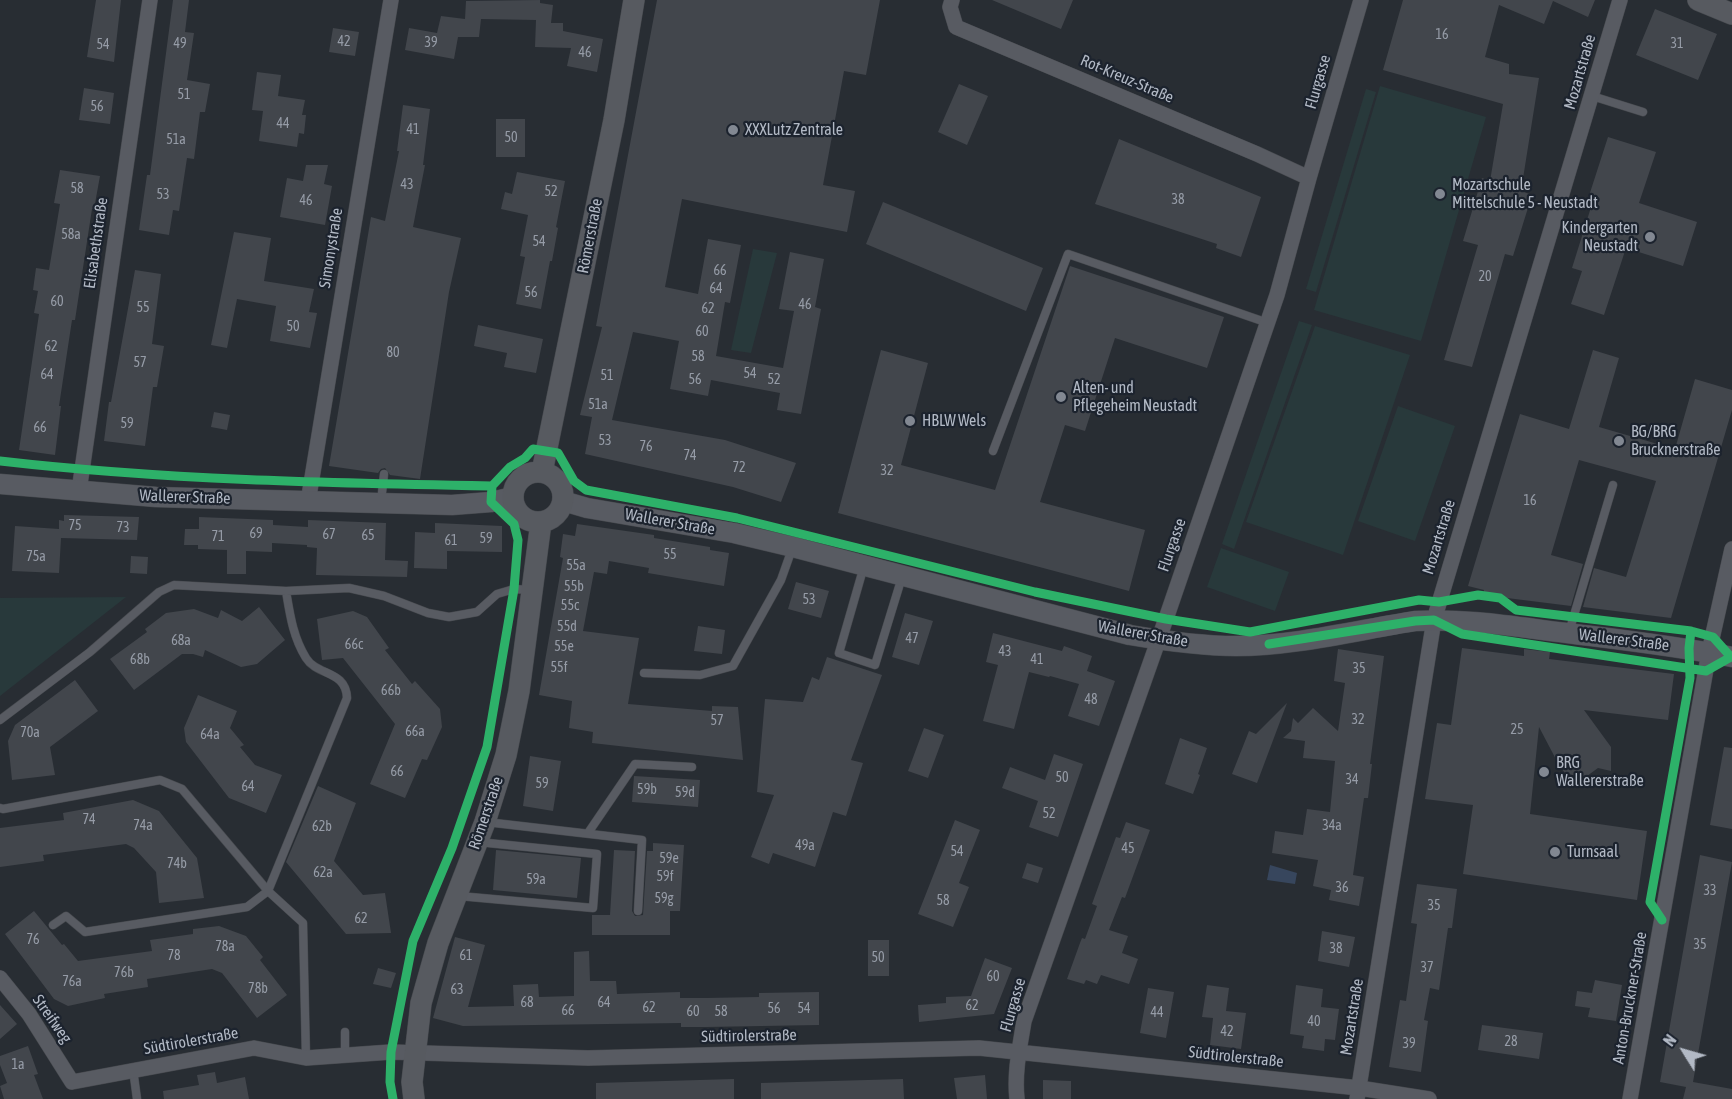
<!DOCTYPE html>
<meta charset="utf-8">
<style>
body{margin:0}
#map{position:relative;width:1732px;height:1099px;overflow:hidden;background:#282d33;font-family:"Asap Condensed",sans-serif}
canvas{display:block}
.north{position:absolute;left:1654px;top:1021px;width:60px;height:60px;-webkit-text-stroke:4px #1c232e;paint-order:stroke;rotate:307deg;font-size:16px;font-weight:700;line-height:24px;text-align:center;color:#b2b9c5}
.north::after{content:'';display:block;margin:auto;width:21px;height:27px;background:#b2b9c5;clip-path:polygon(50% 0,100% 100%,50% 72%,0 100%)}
</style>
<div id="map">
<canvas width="1732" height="1099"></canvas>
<div class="north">N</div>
</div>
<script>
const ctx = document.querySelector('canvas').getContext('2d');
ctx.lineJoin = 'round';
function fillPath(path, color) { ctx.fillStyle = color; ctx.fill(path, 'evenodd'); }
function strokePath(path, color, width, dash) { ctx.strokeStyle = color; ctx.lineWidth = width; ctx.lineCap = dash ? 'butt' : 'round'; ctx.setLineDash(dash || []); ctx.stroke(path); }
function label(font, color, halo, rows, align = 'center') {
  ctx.font = font + ' "Asap Condensed",sans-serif'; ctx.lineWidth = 4.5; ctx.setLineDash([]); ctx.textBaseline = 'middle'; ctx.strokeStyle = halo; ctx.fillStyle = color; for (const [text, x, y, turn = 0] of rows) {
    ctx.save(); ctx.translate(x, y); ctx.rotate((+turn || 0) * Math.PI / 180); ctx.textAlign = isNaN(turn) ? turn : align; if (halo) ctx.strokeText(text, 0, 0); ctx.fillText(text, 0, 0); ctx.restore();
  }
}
fillPath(new Path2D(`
 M1380 86 1486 117 1421 341 1314 310Z
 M1366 89 1376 92 1316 292 1306 289Z
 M753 249 777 253 751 353 731 350Z
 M1299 321 1312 325 1234 549 1222 544Z
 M1315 326 1410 355 1343 555 1246 522Z
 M1398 406 1455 426 1415 541 1358 521Z
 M1221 548 1289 572 1275 611 1207 587Z
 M126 597 0 696V598Z`), '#28393b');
fillPath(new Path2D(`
 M1270 865 1297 873 1295 884 1267 880Z`), '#37465d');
fillPath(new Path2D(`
 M96 0H121L114 62 87 57Z
 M173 0H189L185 32 194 33 187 80 210 84 205 112H200L194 159 187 158 179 211 173 210 169 235 139 230 147 175H150Z
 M540 0V3L553 5 551 23H563V31L603 39 597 72 567 66 571 48 535 47 536 20 481 19 479 37H458L454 59 405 50 409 28 437 33 441 16 465 19 466 1Z
 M657 0H880L866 75 844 71 823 185 855 191 847 232 682 199 665 287 698 294 708 239 741 245 730 303 725 302 716 356 783 368 794 311 779 309 790 252 824 259 815 307 821 309 801 414 777 410 780 393 711 380 708 396 670 389 679 341 633 332 612 420 725 440 796 463 781 502 733 487 585 454 592 417 580 415 602 327 596 326Z
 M992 0H1073L1061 29Z
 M1403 0H1595L1588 17 1553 1 1544 24 1499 5 1485 57 1509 64V74L1539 78 1521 191 1532 195 1513 256 1505 254 1472 367 1444 360 1478 245 1463 241 1482 178 1490 181 1503 104 1383 70Z
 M1655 9 1717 34 1698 80 1636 55Z
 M333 28 359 32 355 56 329 52Z
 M257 72 281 75 278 96 305 100 302 115H306L304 134 299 133 297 147 259 141 263 111 252 110Z
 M959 84 988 96 967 145 938 132Z
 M84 88 114 93 110 124 79 120Z
 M403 105 430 109 423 165H425L413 227 461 238 449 292 420 479 390 475 385 468 381 469 378 473 329 466 371 217 385 221 399 151H397Z
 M496 119H525V157H496Z
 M1608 137 1656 152 1639 203 1697 222 1683 266 1626 248 1604 315 1571 304 1582 271 1572 268 1592 204 1587 202Z
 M1119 139 1261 197 1241 257 1216 248 1217 244 1095 204Z
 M306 165H328L324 184 332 186 325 225 280 217 287 178 303 181Z
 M60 170 100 176 94 209H92L75 320H72L59 406H61L55 455 19 450 39 314 34 313 38 291 33 290 36 268 49 270 60 204 54 203Z
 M517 172 565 181 556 227 558 228 552 261H550L541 309 516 304 525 257 520 256 528 215 501 209 505 192 512 194Z
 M883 202 1043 268 1026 311 866 244Z
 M234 232 271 238 264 281 314 289 309 312 317 313 310 348 270 341 276 306 237 299 227 348 211 345Z
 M1070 266 1224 317 1207 368 1115 338 1085 431 1065 425 1040 502 1145 530 1129 591 838 513 881 350 928 363 901 465 995 490Z
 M135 270 161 274 152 344 164 346 157 387H153L145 446 104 441 109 402H111Z
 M478 325 543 339 536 373 504 367 507 353 474 346Z
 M1593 350 1619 358 1599 427 1675 449 1695 379 1732 390V410L1671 618 1583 607 1594 568 1626 577 1656 481 1579 460 1551 555 1583 564 1571 606 1483 595 1484 590 1468 586 1520 414 1569 429Z
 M214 412 230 415 227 430 211 427Z
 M64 515 139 517 137 540 61 538 59 573 12 571 15 526 59 529V520L64 521Z
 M199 517 273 520V525L308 527V520L386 523 385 560 408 561 407 577 316 575 317 548 307 547V545L272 543V552L246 551V574H227V550L198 549V545H184L185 529H199Z
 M435 523 502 526V552L447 551V569L414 568 415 532 435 533Z
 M577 524 654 535V538L710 547V550L729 553 724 586 648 573 649 568 609 561 607 574 594 572 583 631 639 638 628 704 712 711V706L738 707 743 760 592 743 593 732 569 728 572 701 539 695 563 558 560 557 563 534 575 536Z
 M131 556 148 557 147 574 130 573Z
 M796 582 829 591 821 618 788 609Z
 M259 607 285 640 257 664 241 667 205 650 203 657 193 654H182L134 690 110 659 147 632 145 629 166 613 194 609 218 618 221 610 242 621Z
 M353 611 367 617 389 648 385 650 412 684 415 681 440 709 442 727 427 760 422 759 405 798 370 784 395 724 343 658 322 660 317 619Z
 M905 613 933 621 919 665 892 657Z
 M698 626 725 630 722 654 694 651Z
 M993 633 1062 651 1064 646 1092 656 1087 671 1115 681 1099 726 1068 716 1079 684 1050 676 1049 677 1029 672 1014 729 983 721 998 665 986 662Z
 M1462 648 1524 656V649L1550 652 1549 659 1674 674 1668 720 1584 710 1611 747V771L1598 768 1587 776 1579 777 1565 773 1560 767 1539 727 1530 814 1647 831 1637 900 1463 874 1473 805 1425 799 1437 723 1451 725Z
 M1338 649 1384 656 1370 764H1372L1368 798H1364L1353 875 1364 877 1359 906 1329 900 1331 890 1313 886 1318 860 1272 853 1275 831 1303 835 1307 809 1330 812 1335 761 1303 758 1305 741 1283 738 1291 731 1293 718 1298 723 1313 708 1338 731 1345 683 1334 681Z
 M827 657 882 675 851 760 863 763 846 816 833 812 815 867 773 853 769 864 751 857 774 795 757 792 765 699 803 702 812 677 819 680Z
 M75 680 98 711 50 747 55 775 12 780 8 741 15 725Z
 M198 695 237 711 230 728 244 745 240 747 255 765 282 775 266 813 229 798 186 742 184 728Z
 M1287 703 1257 783 1232 774 1249 731 1256 734Z
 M924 728 944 735 928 778 908 771Z
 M1180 738 1207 748 1198 774 1200 775 1193 794 1165 784Z
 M1724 747 1732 748V829L1710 825Z
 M1054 754 1083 764 1058 837 1029 827 1038 801 1002 788 1010 767 1045 780Z
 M530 756 561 761 553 811 523 806Z
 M634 776 700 780 698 807 632 802Z
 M318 786 356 803 334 861 363 895 385 893 391 933 346 934 286 862Z
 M133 800 159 811 197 858 204 898 159 903 156 872 134 848 126 844 43 855 44 861 0 867V828L64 820 63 813Z
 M955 820 980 830 959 883 969 887 953 927 918 914Z
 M1126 822 1150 830 1125 898 1122 897 1109 930 1128 936 1122 953 1138 959 1129 984 1101 975 1097 984 1086 980 1084 984 1067 979 1080 943 1082 938 1085 939 1097 906 1092 904 1116 837 1120 838Z
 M653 843 684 845 680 911H670V935H592V915H610L614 850 635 851 632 911 635 916 643 915 647 851H653Z
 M496 850 581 858 577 898 493 890Z
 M1700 855 1732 862 1693 1082 1732 1089V1099H1683L1686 1087 1660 1082Z
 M1027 863 1043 868 1038 883 1022 878Z
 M1417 884 1457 889 1452 928H1448L1439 990 1430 988 1424 1020 1428 1021 1421 1072 1389 1067 1400 1000 1406 1001 1417 924 1411 923Z
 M34 911 62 945 64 944 78 961 152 951 150 940 193 934V929L219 926 246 936 263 957 260 960 287 995 257 1018 222 973 212 969 147 979 148 987 104 994 105 998 68 1006 54 999 5 934Z
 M1322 931 1355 937 1349 967 1318 961Z
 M455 937 485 945 468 1007 514 1006 513 985 538 984 539 997 574 996V952L589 951 590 981H616L617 994 680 992V998H706L759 997V993L819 992V1025L706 1027H681V1023L463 1026 433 1018Z
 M868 940H889V976H868Z
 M985 958 1012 968 994 1014 919 1022 918 1005 946 1003V997L971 996Z
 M378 968 396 973 391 988 373 984Z
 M1595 980 1622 985 1616 1021 1588 1017 1590 1008 1575 1006 1577 991 1592 993Z
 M1207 985 1229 988 1226 1011 1246 1013 1241 1049 1210 1045 1213 1018 1202 1017Z
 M1296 985 1323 989 1321 1007 1339 1009 1335 1040 1325 1039 1324 1051 1302 1048 1304 1036 1290 1034Z
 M1148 988 1174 992 1166 1038 1140 1033Z
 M0 1005 17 1024 0 1039Z
 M1482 1025 1543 1033 1539 1059 1478 1050Z
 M28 1046 38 1074 34 1075 43 1099H4L0 1086 7 1083 0 1065V1056Z
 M215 1072 217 1083 245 1077 249 1099H164L163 1091 199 1085 197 1075Z
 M985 1075 987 1099H957L954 1078Z
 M734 1079V1099H596V1083Z
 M903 1079 904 1099H761V1083Z
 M1043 1080 1071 1081V1099H1043Z`), '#42464c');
const service = new Path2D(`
 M1592 96 1643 112
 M993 451 1068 254 1268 323
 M381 502 384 474
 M864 566 839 653 875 665 902 577
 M1569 632 1613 485
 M644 673 700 675 733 666 781 580 792 549
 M0 720 90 652 159 592 174 585 286 591 349 588 384 596 428 613 449 617 477 612 497 594 514 589 530 590
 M0 808 3 809 160 780 182 789 268 891 303 923 306 1058
 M486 822 642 840 638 911
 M588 833 635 764 692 767
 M459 896 593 908 597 854 478 842
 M53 925 66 916 85 932 247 907 268 891 347 698C346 670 317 676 306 658 293 637 290 615 286 591
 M345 1032V1056
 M133 1069 137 1099`);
const minor = new Path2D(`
 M952 0 950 7 956 27 1257 154 1309 178
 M79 491 150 0
 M308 502 391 0
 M0 978 29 1014 72 1082 254 1048 306 1058 391 1052 588 1058 979 1048 1359 1088 1429 1099
 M1017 1099C1014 1073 1020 1046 1024 1021L1169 610 1277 295 1309 178 1361 0
 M1357 1099 1434 620 1620 0
 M1630 1099 1709 652 1732 549`);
const tertiary = new Path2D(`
 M0 484 156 497 452 505 491 502 513 497
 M563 501 587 508 734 533 793 547 1130 635C1165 641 1201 646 1236 646 1294 646 1358 630 1415 621 1466 618 1517 627 1567 633 1623 640 1677 646 1732 657`);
const secondary = new Path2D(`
 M1698 0 1732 14
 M513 497a25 25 0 1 1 50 0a25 25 0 1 1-50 0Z
 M542 472 614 120 634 0
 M414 1099 412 1082 421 1003 438 943 485 822 506 755 519 691 541 522`);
strokePath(service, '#46494e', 9);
strokePath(minor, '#46494e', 16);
strokePath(tertiary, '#46494e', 21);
strokePath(secondary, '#46494e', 22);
strokePath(service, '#585b62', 8);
strokePath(minor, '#585b62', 15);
strokePath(tertiary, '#585b62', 20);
strokePath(secondary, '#575a60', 21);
strokePath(new Path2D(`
 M0 461C164 480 328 483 492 486L510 467 525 458 533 449 558 453 574 481 586 490 737 518 1035 592 1166 619 1250 632 1419 600 1439 602 1478 595 1500 598 1516 610 1691 631 1713 637 1731 657 1706 671 1462 634 1434 620 1415 621 1269 644
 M1662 920 1650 902 1690 678 1689 648 1691 631
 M393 1099 390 1082 391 1052 413 941 452 848 487 747 514 589 518 540 514 524 491 502 492 486`), '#2db169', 9);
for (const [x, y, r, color] of [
 [733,130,6,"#828892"],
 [1440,194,6,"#828892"],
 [1650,237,6,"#828892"],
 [1061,397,6,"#828892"],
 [910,421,6,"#828892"],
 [1619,441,6,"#828892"],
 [1544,772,6,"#828892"],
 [1555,852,6,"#828892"]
]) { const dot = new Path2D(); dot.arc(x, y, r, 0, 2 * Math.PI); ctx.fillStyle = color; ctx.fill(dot); strokePath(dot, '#1c232e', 2); }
label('14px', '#969ca7', null, [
 ["16",1442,35],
 ["42",344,42],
 ["39",431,43],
 ["49",180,44],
 ["31",1677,44],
 ["54",103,45],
 ["46",585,53],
 ["51",184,95],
 ["56",97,107],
 ["44",283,124],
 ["41",413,130],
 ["50",511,138],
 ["51a",176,140],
 ["43",407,185],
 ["58",77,189],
 ["52",551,192],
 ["53",163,195],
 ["38",1178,200],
 ["46",306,201],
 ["58a",71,235],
 ["54",539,242],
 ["66",720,271],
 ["20",1485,277],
 ["64",716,289],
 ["56",531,293],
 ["60",57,302],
 ["46",805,305],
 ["55",143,308],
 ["62",708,309],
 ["50",293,327],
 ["60",702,332],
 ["62",51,347],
 ["80",393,353],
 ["58",698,357],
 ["57",140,363],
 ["54",750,374],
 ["64",47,375],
 ["51",607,376],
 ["56",695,380],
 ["52",774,380],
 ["51a",598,405],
 ["59",127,424],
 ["66",40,428],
 ["53",605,441],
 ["76",646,447],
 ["74",690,456],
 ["72",739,468],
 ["32",887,471],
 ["16",1530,501],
 ["75",75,526],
 ["73",123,528],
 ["69",256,534],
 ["67",329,535],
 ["65",368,536],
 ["71",218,537],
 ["59",486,539],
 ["61",451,541],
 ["55",670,555],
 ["75a",36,557],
 ["55a",576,566],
 ["55b",574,587],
 ["53",809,600],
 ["55c",570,606],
 ["55d",567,627],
 ["47",912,639],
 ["68a",181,641],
 ["66c",354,645],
 ["55e",564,647],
 ["43",1005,652],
 ["68b",140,660],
 ["41",1037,660],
 ["55f",559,668],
 ["35",1359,669],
 ["66b",391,691],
 ["48",1091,700],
 ["32",1358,720],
 ["57",717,721],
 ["25",1517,730],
 ["66a",415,732],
 ["70a",30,733],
 ["64a",210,735],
 ["66",397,772],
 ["50",1062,778],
 ["34",1352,780],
 ["59",542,784],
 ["64",248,787],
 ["59b",647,790],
 ["59d",685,793],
 ["52",1049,814],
 ["74",89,820],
 ["74a",143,826],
 ["34a",1332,826],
 ["62b",322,827],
 ["49a",805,846],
 ["45",1128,849],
 ["54",957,852],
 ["59e",669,859],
 ["74b",177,864],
 ["62a",323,873],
 ["59f",665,877],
 ["59a",536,880],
 ["36",1342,888],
 ["33",1710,891],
 ["59g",664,899],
 ["58",943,901],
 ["35",1434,906],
 ["62",361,919],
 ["76",33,940],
 ["35",1700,945],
 ["78a",225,947],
 ["38",1336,949],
 ["78",174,956],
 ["61",466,956],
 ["50",878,958],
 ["37",1427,968],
 ["76b",124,973],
 ["60",993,977],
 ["76a",72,982],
 ["78b",258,989],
 ["63",457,990],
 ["68",527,1003],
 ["64",604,1003],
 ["62",972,1006],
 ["62",649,1008],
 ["56",774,1009],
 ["54",804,1009],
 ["66",568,1011],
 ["60",693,1012],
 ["58",721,1012],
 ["44",1157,1013],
 ["40",1314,1022],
 ["42",1227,1032],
 ["28",1511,1042],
 ["39",1409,1044],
 ["1a",18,1065]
]);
label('16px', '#b2b9c5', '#1c232e', [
 ["Mozartstraße",1580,72,-74],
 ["Rot-Kreuz-Straße",1127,79,23],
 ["Flurgasse",1318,82,-74],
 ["Römerstraße",590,236,-79],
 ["Elisabethstraße",96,243,-82],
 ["Simonystraße",331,248,-81],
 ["Wallerer Straße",185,497,2],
 ["Wallerer Straße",670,522,10],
 ["Mozartstraße",1439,537,-73],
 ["Flurgasse",1172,545,-71],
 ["Wallerer Straße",1143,634,10],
 ["Wallerer Straße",1624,640,7],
 ["Römerstraße",486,813,-71],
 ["Anton-Bruckner-Straße",1630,998,-80],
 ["Flurgasse",1013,1005,-74],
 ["Mozartstraße",1352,1017,-81],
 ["Streifweg",52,1019,55],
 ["Südtirolerstraße",749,1036,-1],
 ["Südtirolerstraße",191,1041,-10],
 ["Südtirolerstraße",1236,1057,6]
]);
label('16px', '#b2b9c5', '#1c232e', [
 ["XXXLutz Zentrale",745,130],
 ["Mozartschule",1452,185],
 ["Mittelschule 5 - Neustadt",1452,203],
 ["Kindergarten",1638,228,"right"],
 ["Neustadt",1638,246,"right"],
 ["Alten- und",1073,388],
 ["Pflegeheim Neustadt",1073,406],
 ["HBLW Wels",922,421],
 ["BG/BRG",1631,432],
 ["Brucknerstraße",1631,450],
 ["BRG",1556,763],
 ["Wallererstraße",1556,781],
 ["Turnsaal",1567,852]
], 'left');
</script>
